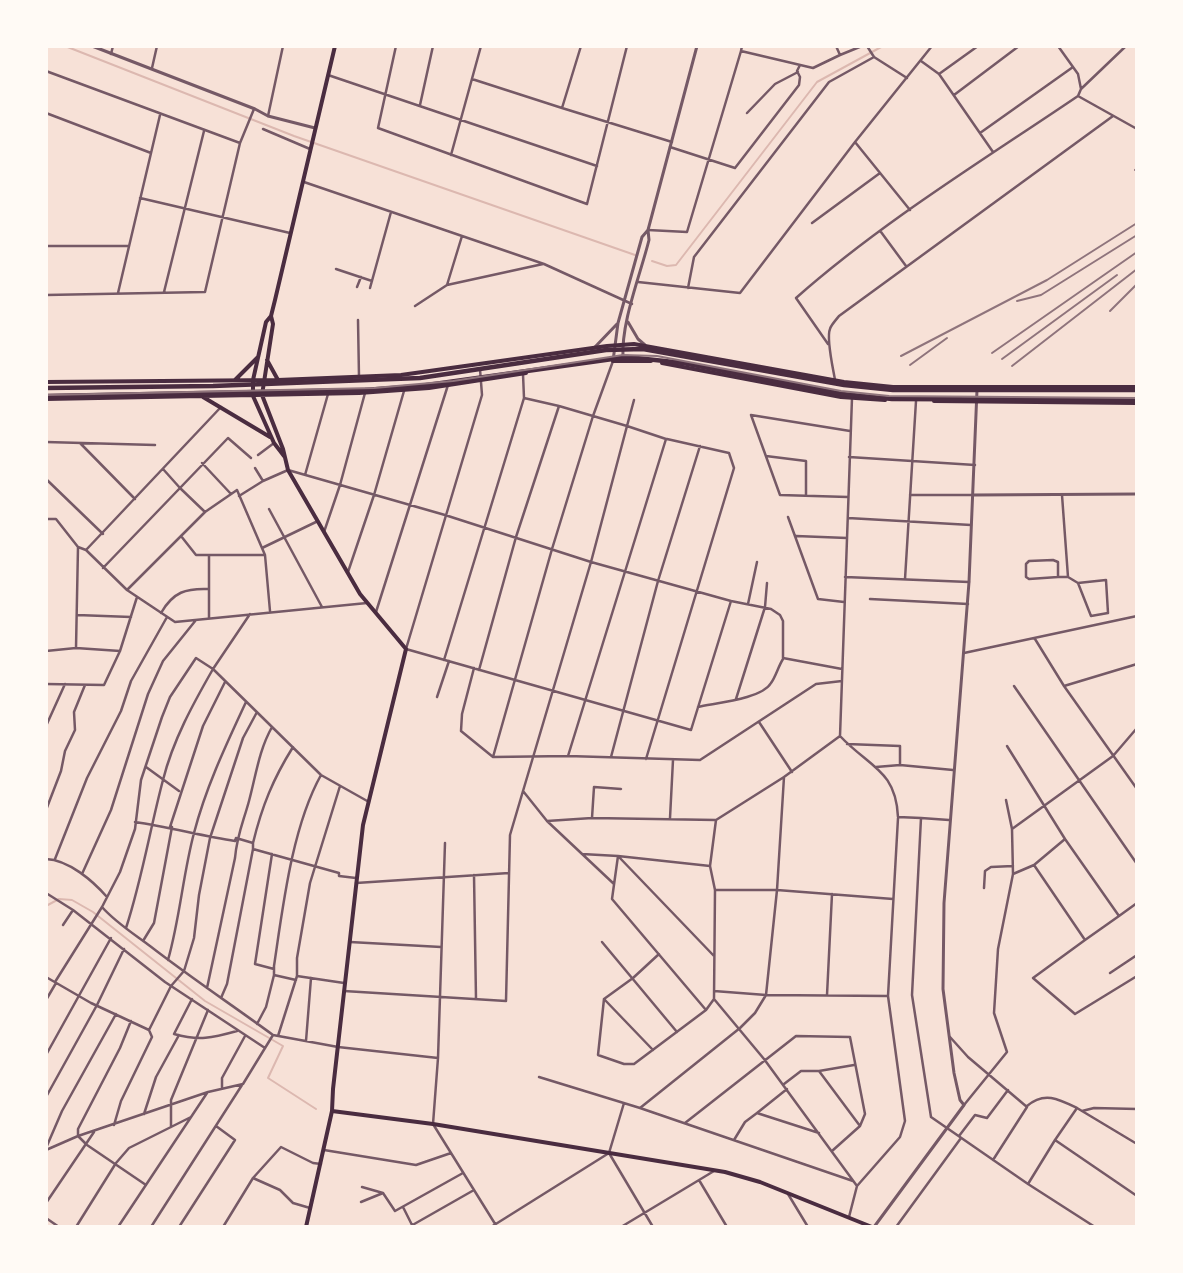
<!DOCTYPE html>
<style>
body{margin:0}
#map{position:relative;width:1183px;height:1273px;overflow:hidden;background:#f7e1d7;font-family:Rubik,sans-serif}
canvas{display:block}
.frame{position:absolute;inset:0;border:48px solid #fffaf5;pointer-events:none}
</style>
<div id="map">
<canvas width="1183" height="1273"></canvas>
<div class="frame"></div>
</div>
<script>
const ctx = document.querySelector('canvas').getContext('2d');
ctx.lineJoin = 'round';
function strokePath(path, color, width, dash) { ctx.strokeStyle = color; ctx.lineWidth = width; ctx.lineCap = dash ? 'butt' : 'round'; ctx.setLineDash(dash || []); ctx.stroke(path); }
strokePath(new Path2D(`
 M65 46 294 136 635 255
 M652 261 667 266 676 265 817 82 883 46
 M46 906 59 899 72 900 93 912 205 1001 283 1046 268 1078 316 1109`), '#dcb8b0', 2);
strokePath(new Path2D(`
 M396 46 378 128 587 204 627 46
 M742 46 741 51 813 68 840 55 836 46
 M867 46 874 57
 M1058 46 1078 74 1081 89
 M1126 46 1081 89 1078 96 1137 129
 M111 54 113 46
 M840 55 862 46
 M921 61 939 74 993 152
 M152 68 157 46
 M46 71 240 143
 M939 74 978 46
 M328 75 597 166
 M472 79 562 108 581 46
 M954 95 1019 46
 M420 105 433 46
 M562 108 672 142
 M46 113 151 153
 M747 113 775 84 798 72
 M268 116 283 46
 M263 129 310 149
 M980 133 1073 67
 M855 142 910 210
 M670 147 735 168 799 85 800 77 797 71 800 65
 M451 155 481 46
 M304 182 544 264 632 304
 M140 198 290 233
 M812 223 880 173
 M648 230 687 232 741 51
 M881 232 906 266
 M46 246H129
 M336 269 372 281
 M638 282 740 293 855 142 932 46
 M447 285 462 236
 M357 287 361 277
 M370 288 391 212
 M688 288 694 257 829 82 874 57 907 78
 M164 292 204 131
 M118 293 160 115
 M46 295 205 292 240 143 254 109
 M415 306 447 285 543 264
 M358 320 359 377
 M828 344 796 298C882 222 982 161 1078 96
 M613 361 593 416 627 426 591 562 523 791 547 821 592 818 716 820
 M480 369 482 395 406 649 691 730 731 601
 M835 380C833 368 826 338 830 329 831 325 836 320 839 316L1113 116
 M634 400 627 426 666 439 568 756 700 760 816 684 842 681
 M559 406 593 416 552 549 493 757 568 756
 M221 407 86 550 127 590 175 622 367 603
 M46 442 155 445
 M80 443 135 499
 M258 455 274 443
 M766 456 806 461V495
 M849 457 975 465
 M202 463 231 494
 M255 468 263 481
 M305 475 328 394
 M46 479 103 534
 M910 495H973
 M1062 495 1068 577
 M239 496 263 481 288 470 445 515 591 562 731 601 771 609 780 615 783 621V658L842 669
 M848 497 780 495 751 415 850 431
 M269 509 322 607
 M788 517 818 599 844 602
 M848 518 971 525
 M46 519H56L78 547 86 550
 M324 532 340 485 365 393
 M181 536 196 555H265L237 490 205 512
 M796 536 847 538
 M262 548 318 521
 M265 555 270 611
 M103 568 180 488 163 469
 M348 572 374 495 404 391
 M845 577 969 582
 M1058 577 1029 579 1026 577V564L1029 561 1053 560 1058 562V577H1068L1078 583 1106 580 1108 613 1091 616 1078 583
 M905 579 916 401
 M127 590 205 512 180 488 228 438 251 458
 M870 599 968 604
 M748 604 757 562
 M376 612 448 385
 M161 613C173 592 186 588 209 589
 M250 614 213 669 321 775 369 802
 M77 615 131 617
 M209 618V555
 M1035 639 1064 686
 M76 648 120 651 137 597
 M46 651 76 648 78 547
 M964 653 1137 616
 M444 660 524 398 523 374
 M1137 664 1064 686 1137 789
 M474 668 462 714 461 731 493 757
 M479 670 516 537 559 406 524 398
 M46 684 104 685 120 651
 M1014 686 1137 864
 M437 697 449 661
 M736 699 765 607 767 583
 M698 707C715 703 762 699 771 683 776 676 778 667 783 659
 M759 722 792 772
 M46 726 65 684
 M840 736 852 398
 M847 744 900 746V765L876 767
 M1007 746 1065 839 1119 916 1085 940 1034 865 1065 839
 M611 757 658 581 700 446
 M646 759 734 468 729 453 667 439
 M900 765 953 770
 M146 767 179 791
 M784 777 716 820 710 866 715 890 714 999 764 1059 857 1186
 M1006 800 1012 829 1113 756 1137 728
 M46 810 61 771 65 751 75 730 74 712 85 685
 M592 818 594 787 621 789
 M670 818 673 760
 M921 818 949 820
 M547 821 614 884
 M135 822C169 827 202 836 235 841L236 838 253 843V849L339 873V876L356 878
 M170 827 203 726 225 682
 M1012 829 1013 874 1034 865
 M253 843C262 806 273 779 293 747
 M272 854 255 964 274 969
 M582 854 618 856 612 899 706 1010
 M46 859C69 860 93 881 107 897
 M55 859 87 778 121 711 131 681 167 617
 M710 866 618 856 714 956
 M82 874 111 810 148 694 163 661 196 620
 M474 875 476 999
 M356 883 509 873
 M984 888 985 871 991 867 1013 866
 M715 890H777L893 899
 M46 893 73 910
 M1119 916 1137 903
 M63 925 73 910 165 982 265 1048
 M126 928C142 879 150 829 163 780 173 740 193 704 213 669L196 658 170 697 162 717 141 780 135 829 120 872 102 907C115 922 134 934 150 946 190 977 232 1005 273 1035
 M1085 940 1033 978 1075 1014 1137 976
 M143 941 154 923 172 827
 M350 942 441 947
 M602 942 677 1032
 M659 954 633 978 604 999 598 1055 624 1064H634L706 1010 714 999
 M168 960C180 918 183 874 194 833 206 787 226 745 246 702
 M1110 973 1137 955
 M297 976V958L310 883 340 786
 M46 977 91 1003 149 1030 171 986 184 971 194 938 199 895 210 838 243 738 257 712
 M296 980 274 975V966C283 906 292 827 321 775
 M55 982 102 907
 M207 988 235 858C237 835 243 823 249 801 256 775 259 750 272 727
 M344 991 506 1001 510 835 523 791
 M714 991 766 995 888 996 905 1121 900 1137 857 1186 849 1217
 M827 995 832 894
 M888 996 898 818
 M221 998 227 984 253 849
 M192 999 174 1034C199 1041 212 1038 237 1031
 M604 999 653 1050
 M46 1000 56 983
 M131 1021 120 1048 78 1129V1136L87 1145 146 1185
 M257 1024 266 1007 274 975
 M278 1036 297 976 344 983
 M950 1037 968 1057 1027 1107 993 1160
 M306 1041 311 978
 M46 1055 111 938
 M438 1058 445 843
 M819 1071 854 1065
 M539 1077 640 1108 853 1181
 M784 1084 801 1071H819L860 1126
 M222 1088V1078L245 1036
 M787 1089 757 1113 819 1133
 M46 1097 97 1005 124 949
 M964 1105 1007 1052 994 1013 998 949 1013 874
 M1027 1106C1044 1091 1059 1099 1077 1108
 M640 1108 740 1028 755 1013 766 995 777 890 784 777 840 736C869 767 896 770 898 817L921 818 912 995 931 1117 1028 1184
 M1082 1111 1094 1108 1137 1109
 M144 1114 156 1077 179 1035
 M685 1123 796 1036 850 1037 865 1114 860 1126 832 1151
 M114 1125 121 1101 152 1037 149 1030
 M171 1127V1100L208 1010
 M959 1136 975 1115 987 1118 1008 1090
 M734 1140 745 1122 757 1113
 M1055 1140 1077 1108 1137 1144
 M46 1148 62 1111 116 1014
 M46 1150 78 1136 208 1092 243 1084 273 1035 338 1047 438 1058 433 1124 497 1227
 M324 1150 416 1165 451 1153
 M609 1153 653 1227
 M253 1178 280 1190 293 1203 310 1208
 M699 1180 727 1227
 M362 1187 383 1193
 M788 1194 808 1227
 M361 1202 383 1193 395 1211 463 1173
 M46 1203 94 1132
 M403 1207 412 1225
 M46 1218 59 1227
 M76 1227 116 1163 129 1148 191 1117
 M118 1227 207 1093
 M151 1227 242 1085
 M179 1227 235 1140 216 1126
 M223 1227 253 1178 281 1147 313 1163 321 1164
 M409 1227 474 1190
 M491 1227 609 1153 624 1103
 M621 1227 714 1171
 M896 1227 961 1138
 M1095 1227 1028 1184 1055 1140 1137 1196`), '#755966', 2.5);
strokePath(new Path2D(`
 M92 46 255 109 268 116 315 128
 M628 322 638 339 645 345
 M594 348 617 324
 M623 358C621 322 640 276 649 240L648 230
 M613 361 618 323 642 237 648 230 697 46
 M974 495 1137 494
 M874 1227 964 1105 960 1100 954 1073 943 989 944 903 969 582 977 390`), '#755966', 3);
strokePath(new Path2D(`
 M271 316 273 324 262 395 283 449 288 470 360 594 406 649 363 825 333 1089 332 1111 306 1227
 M267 360 278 380
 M613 361H651
 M662 363 841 397 885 400
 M235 380 258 357
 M46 382 278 380 401 375 607 346 634 344 844 382 893 387H1137
 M203 397 270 437
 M46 399 359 393 429 388 526 373
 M934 401 1137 403
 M284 456 274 443 253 396V380L266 322 271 316 275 300 335 46
 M332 1111 433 1124 725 1172 760 1182 872 1227`), '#4a2c40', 4);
strokePath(new Path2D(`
 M46 388 213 386 420 378 606 350 643 349 844 385 893 390H1137
 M46 396 365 390 420 386 627 357 683 363 842 394 892 399 1137 400`), '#4a2c40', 4.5);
strokePath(new Path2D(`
 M1135 170 1137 169
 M1017 301 1041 295 1137 235
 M1110 311 1137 284
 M992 353 1137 252
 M901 356 1047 280 1137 223
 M1002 359 1117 275
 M910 365 947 338
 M1012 366 1137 269
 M46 395 374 388 453 381 623 355 657 356 841 391 889 396 1137 398`), '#8f747c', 2);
</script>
